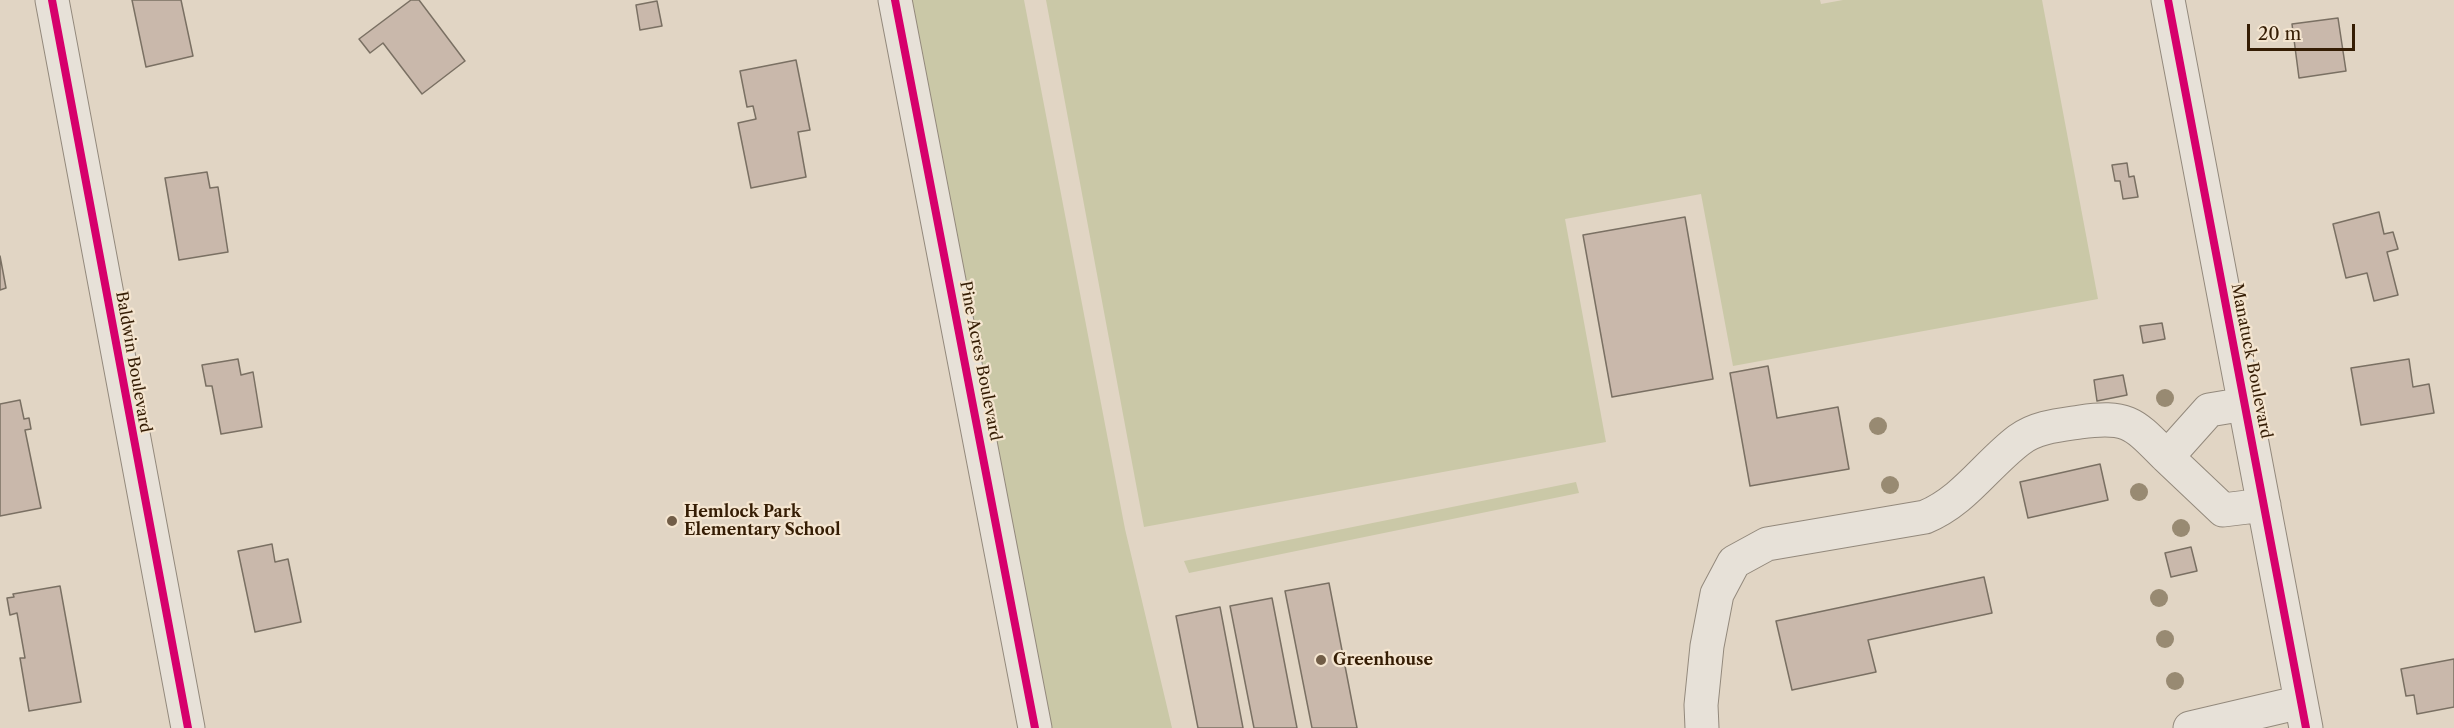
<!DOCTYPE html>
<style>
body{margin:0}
#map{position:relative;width:2454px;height:728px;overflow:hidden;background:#e1d5c4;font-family:"Libre Caslon Text",serif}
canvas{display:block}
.scale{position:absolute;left:2247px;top:24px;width:108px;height:27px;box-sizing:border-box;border:3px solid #351d04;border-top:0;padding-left:8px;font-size:18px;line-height:21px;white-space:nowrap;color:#351d04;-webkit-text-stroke:4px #f4e5d0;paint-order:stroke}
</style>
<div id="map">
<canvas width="2454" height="728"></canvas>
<div class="scale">20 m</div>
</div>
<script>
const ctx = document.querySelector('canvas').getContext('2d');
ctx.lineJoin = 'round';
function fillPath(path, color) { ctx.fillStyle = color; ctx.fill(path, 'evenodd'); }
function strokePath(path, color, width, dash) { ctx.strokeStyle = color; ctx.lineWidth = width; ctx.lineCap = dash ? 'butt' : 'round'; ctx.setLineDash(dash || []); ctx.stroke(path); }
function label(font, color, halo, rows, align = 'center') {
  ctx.font = font + ' "Libre Caslon Text",serif'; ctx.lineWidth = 4.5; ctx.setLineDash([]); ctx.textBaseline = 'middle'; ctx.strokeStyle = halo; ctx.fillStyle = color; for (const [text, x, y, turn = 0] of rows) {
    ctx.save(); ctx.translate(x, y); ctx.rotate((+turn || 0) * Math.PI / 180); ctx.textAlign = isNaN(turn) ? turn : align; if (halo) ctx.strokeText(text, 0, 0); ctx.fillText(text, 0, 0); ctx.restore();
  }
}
fillPath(new Path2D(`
 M895 0H1024L1125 529 1172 728H1033Z
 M1046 0H1820L1821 4 1843 0H2042L2098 299 1733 366 1701 194 1565 219 1606 442 1144 527Z
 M1576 482 1579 493 1189 573 1184 561Z`), '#cac8a7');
const building = new Path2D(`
 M132 0H181L193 56 146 67Z
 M411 0H419L465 61 422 94 383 43 370 53 359 39Z
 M657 1 662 26 640 30 636 5Z
 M2338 18 2346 71 2299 78 2292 24Z
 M796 60 810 130 798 132 806 177 751 188 738 123 756 119 753 106 747 107 740 71Z
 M2127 163 2129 177 2134 176 2138 197 2123 199 2120 181H2115L2112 165Z
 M207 172 210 188 218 187 228 252 179 260 165 178Z
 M2379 212 2384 234 2393 232 2398 249 2387 252 2398 295 2374 301 2367 273 2346 278 2333 224Z
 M1685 217 1713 379 1612 397 1583 235Z
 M0 256 6 288 0 290Z
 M2162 323 2165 339 2143 343 2140 326Z
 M238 359 241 375 253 372 262 427 221 434 212 386H206L202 365Z
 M2409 359 2413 387 2429 384 2434 413 2361 425 2351 368Z
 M1768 366 1777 418 1838 407 1849 469 1750 486 1730 373Z
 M2123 375 2127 395 2097 401 2094 380Z
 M20 400 24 419 29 418 31 429 25 430 41 508 0 516V404Z
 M2100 464 2108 500 2028 518 2020 482Z
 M272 544 275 562 288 559 301 622 255 632 238 551Z
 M2191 547 2197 571 2171 577 2165 553Z
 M1984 577 1992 613 1868 640 1876 672 1792 690 1776 621Z
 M1329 583 1357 728H1312L1285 591Z
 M60 586 81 702 29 711 20 658H25L17 613 10 615 7 598 14 597 13 594Z
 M1272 598 1297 728H1254L1230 606Z
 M1220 607 1243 728H1198L1176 616Z
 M2454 659V707L2417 714 2414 695 2406 696 2401 669Z`);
fillPath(building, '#c9b8ab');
strokePath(building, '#7a7063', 1.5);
const minor = new Path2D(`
 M52 0 188 728
 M895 0 1035 728
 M2168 0 2306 728
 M2167 457 2223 510 2264 505
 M1702 728 1701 705 1707 646 1717 594 1734 562 1767 544 1925 517C1964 501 1986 465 2019 440 2036 427 2060 425 2080 422 2129 415 2134 424 2167 457L2209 410 2245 404
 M2190 728 2301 702`);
strokePath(minor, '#93897c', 35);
strokePath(minor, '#e7e1d8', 33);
strokePath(new Path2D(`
 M52 0 188 728
 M895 0 1035 728
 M2168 0 2306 728`), '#d6006c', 8);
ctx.fillStyle = '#988a72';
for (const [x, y] of [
 [2165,398],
 [1878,426],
 [1890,485],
 [2139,492],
 [2181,528],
 [2159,598],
 [2165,639],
 [2175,681]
]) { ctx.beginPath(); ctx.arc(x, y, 9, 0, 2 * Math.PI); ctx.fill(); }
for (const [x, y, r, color] of [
 [672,521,6,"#715d47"],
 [1321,660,6,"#715d47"]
]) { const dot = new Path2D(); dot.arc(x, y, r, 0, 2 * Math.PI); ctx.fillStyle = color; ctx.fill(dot); strokePath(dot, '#f4e5d0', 2); }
label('16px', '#351d04', '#f4e5d0', [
 ["Pine Acres Boulevard",980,361,79],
 ["Manatuck Boulevard",2251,361,79],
 ["Baldwin Boulevard",133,362,80]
]);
label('bold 16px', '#351d04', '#f4e5d0', [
 ["Hemlock Park",684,512],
 ["Elementary School",684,530],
 ["Greenhouse",1333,660]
], 'left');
</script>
